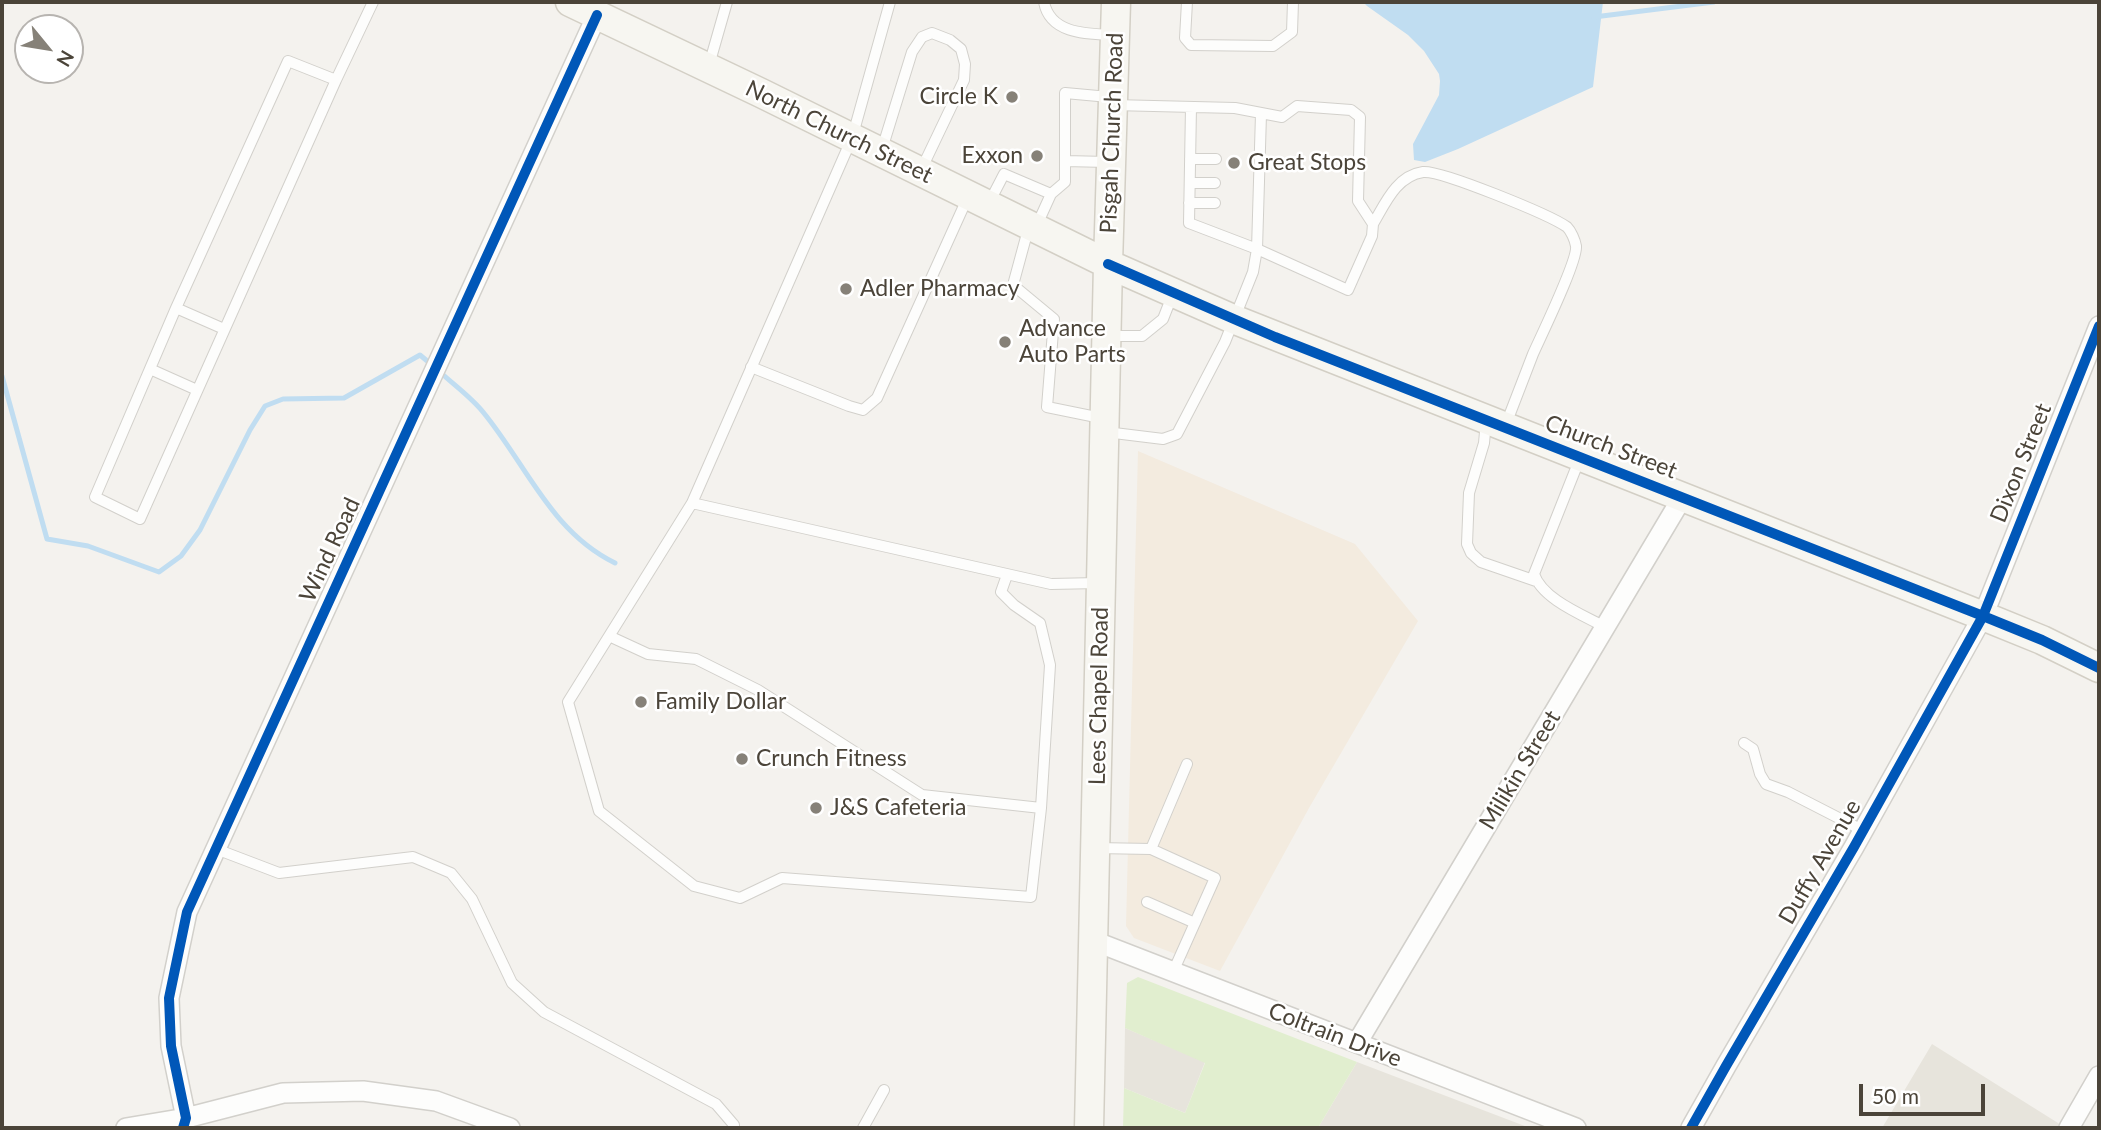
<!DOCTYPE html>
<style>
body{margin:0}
#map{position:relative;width:2101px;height:1130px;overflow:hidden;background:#f4f2ee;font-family:Lato,sans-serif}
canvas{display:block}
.frame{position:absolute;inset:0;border:4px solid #4b4439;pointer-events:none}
.north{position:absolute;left:14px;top:14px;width:70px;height:70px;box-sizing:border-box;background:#fff;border:2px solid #b7b4b0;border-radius:50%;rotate:120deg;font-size:19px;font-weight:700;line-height:28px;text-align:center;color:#4b4439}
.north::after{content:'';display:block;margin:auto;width:24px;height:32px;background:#868178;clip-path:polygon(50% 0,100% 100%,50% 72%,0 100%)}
.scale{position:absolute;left:1859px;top:1084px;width:126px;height:32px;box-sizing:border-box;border:4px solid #4b4439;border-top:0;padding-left:9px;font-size:21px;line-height:24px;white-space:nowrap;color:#4b4439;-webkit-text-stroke:5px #fff;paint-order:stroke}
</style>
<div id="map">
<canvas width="2101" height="1130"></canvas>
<div class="frame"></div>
<div class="north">N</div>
<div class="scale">50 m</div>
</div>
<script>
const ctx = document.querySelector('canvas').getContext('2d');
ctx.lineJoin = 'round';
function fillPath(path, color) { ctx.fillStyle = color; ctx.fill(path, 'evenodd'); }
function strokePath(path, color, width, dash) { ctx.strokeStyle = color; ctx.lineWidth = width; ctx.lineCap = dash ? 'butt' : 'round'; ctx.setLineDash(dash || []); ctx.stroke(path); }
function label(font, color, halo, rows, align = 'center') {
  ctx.font = font + ' Lato,sans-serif'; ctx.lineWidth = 5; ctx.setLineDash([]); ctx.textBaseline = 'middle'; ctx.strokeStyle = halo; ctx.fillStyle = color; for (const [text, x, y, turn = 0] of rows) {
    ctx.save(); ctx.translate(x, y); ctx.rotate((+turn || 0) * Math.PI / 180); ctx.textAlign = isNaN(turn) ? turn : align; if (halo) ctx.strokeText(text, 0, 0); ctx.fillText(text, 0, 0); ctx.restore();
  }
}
fillPath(new Path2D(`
 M1125 1028 1205 1062 1185 1113 1124 1088Z
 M1932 1044 2066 1128H1882Z
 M1357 1062 1530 1128H1318Z`), '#e7e4dc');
fillPath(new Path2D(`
 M1138 451 1355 544 1418 621 1309 808 1220 971 1134 938 1126 926Z`), '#f3ebdf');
fillPath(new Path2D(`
 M1138 977 1357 1062 1318 1128H1123L1124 1088 1185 1113 1205 1063 1125 1028 1127 983Z`), '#e1eecf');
fillPath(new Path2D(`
 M1363 2H1603L1593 87 1458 149 1425 162 1414 160 1413 144 1439 95 1440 81 1439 74 1424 51 1408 35 1367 6Z`), '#c0ddf1');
strokePath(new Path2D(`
 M1594 17 1714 2
 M440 372C454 385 471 397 483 412 526 464 551 532 615 563
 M2 376 47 539 88 546 159 572 181 556 200 530 250 430 265 406 283 399 344 398 420 355 432 365`), '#c0ddf1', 5);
const lane = new Path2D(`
 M890 2 852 138 692 503 1051 584 1098 583
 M1044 2C1050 34 1087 34 1112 35
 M1187 2 1185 38 1191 45 1273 46 1292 32 1293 2
 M709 65 727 2
 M336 80 288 61 176 308 95 497 140 519 336 80 373 2
 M1191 107 1189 223 1257 249 1261 114
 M882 149 912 52 922 37 932 33 950 40 961 49 965 64 964 80 922 168
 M1190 159H1216
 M1065 161 1107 162
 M1190 183H1215
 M989 203 1004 174 1051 194
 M1189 203H1215
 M1373 224C1385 204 1396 176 1423 172 1441 170 1550 215 1567 227 1571 231 1575 240 1576 246 1578 260 1541 336 1533 354 1524 377 1515 401 1506 424
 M1029 226 1013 285 1054 319 1047 407 1101 418
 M1036 227 1051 194 1065 182V93L1109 97
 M176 308 224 329
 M1107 336H1142L1163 319 1172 296
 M751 367 849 406 863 410 877 398 967 199
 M150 369 197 390
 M1486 421 1484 443 1469 493 1467 544 1471 553 1481 562 1536 581
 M1106 432 1163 439 1177 434 1225 342 1253 272 1257 249 1348 290 1372 236 1373 224 1358 201 1360 117 1351 110 1297 106 1282 117 1235 108 1113 105
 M1580 458 1534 574C1542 599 1583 615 1605 627
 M692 503 568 702 599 811 694 886 740 898 782 878 1031 897 1041 808 1050 665 1040 623 1014 605 1001 592 1007 575
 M609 636 648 654 696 659 758 690 922 795 1041 808
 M1744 743 1753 749 1760 774 1766 784 1788 792 1864 831
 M1096 848 1151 849 1215 878 1173 972
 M216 849 279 873 413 857 451 873 472 899 512 983 544 1012 716 1104 734 1125V1128
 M1151 849 1187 764
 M1147 902 1195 923
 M863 1128 884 1090`);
const street = new Path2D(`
 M1094 941 1576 1128
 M1357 1043 1682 498
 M126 1128 186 1118 283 1093 363 1091 436 1101 510 1128
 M183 1128 186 1118 171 1046 169 998 187 912 597 15
 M1691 1128 1726 1066 1854 847 1983 616 2099 326
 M2069 1128 2099 1076`);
const secondary = new Path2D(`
 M570 2 761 93 1108 264 1233 319 1983 616 2042 640 2099 668
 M1089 1128 1108 264 1116 2`);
strokePath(lane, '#d2d0cb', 12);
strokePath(street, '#d2d0cb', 22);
strokePath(secondary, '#d3cfc5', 31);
strokePath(lane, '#fdfdfc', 10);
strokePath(street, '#fdfdfc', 19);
strokePath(secondary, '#f7f6f1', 28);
strokePath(new Path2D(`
 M1108 264 1275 337 1983 616 2042 640 2099 668
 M183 1128 186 1118 171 1046 169 998 187 912 597 15
 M1691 1128 1726 1066 1854 847 1983 616 2099 326`), '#0057b8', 10);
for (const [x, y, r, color] of [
 [1012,97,7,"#868178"],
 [1037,156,7,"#868178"],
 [1234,163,7,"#868178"],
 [846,289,7,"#868178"],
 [1005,342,7,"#868178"],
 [641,702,7,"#868178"],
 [742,759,7,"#868178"],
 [816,808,7,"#868178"]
]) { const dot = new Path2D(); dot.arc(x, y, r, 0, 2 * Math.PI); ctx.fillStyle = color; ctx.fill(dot); strokePath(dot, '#fff', 2.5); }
label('23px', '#4b4439', '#fff', [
 ["Circle K",998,97,"right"],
 ["Exxon",1023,156,"right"],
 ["Great Stops",1248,163],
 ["Adler Pharmacy",860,289],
 ["Advance",1019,329],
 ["Auto Parts",1019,355],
 ["Family Dollar",655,702],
 ["Crunch Fitness",756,759],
 ["J&S Cafeteria",830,808]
], 'left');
label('23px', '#4b4439', '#fff', [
 ["North Church Street",839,132,26],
 ["Pisgah Church Road",1112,133,-88],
 ["Church Street",1611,447,21],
 ["Dixon Street",2021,463,-68],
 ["Wind Road",330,550,-65],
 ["Lees Chapel Road",1099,696,-89],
 ["Milikin Street",1520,770,-59],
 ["Duffy Avenue",1820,862,-60],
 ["Coltrain Drive",1335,1035,21]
]);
</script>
